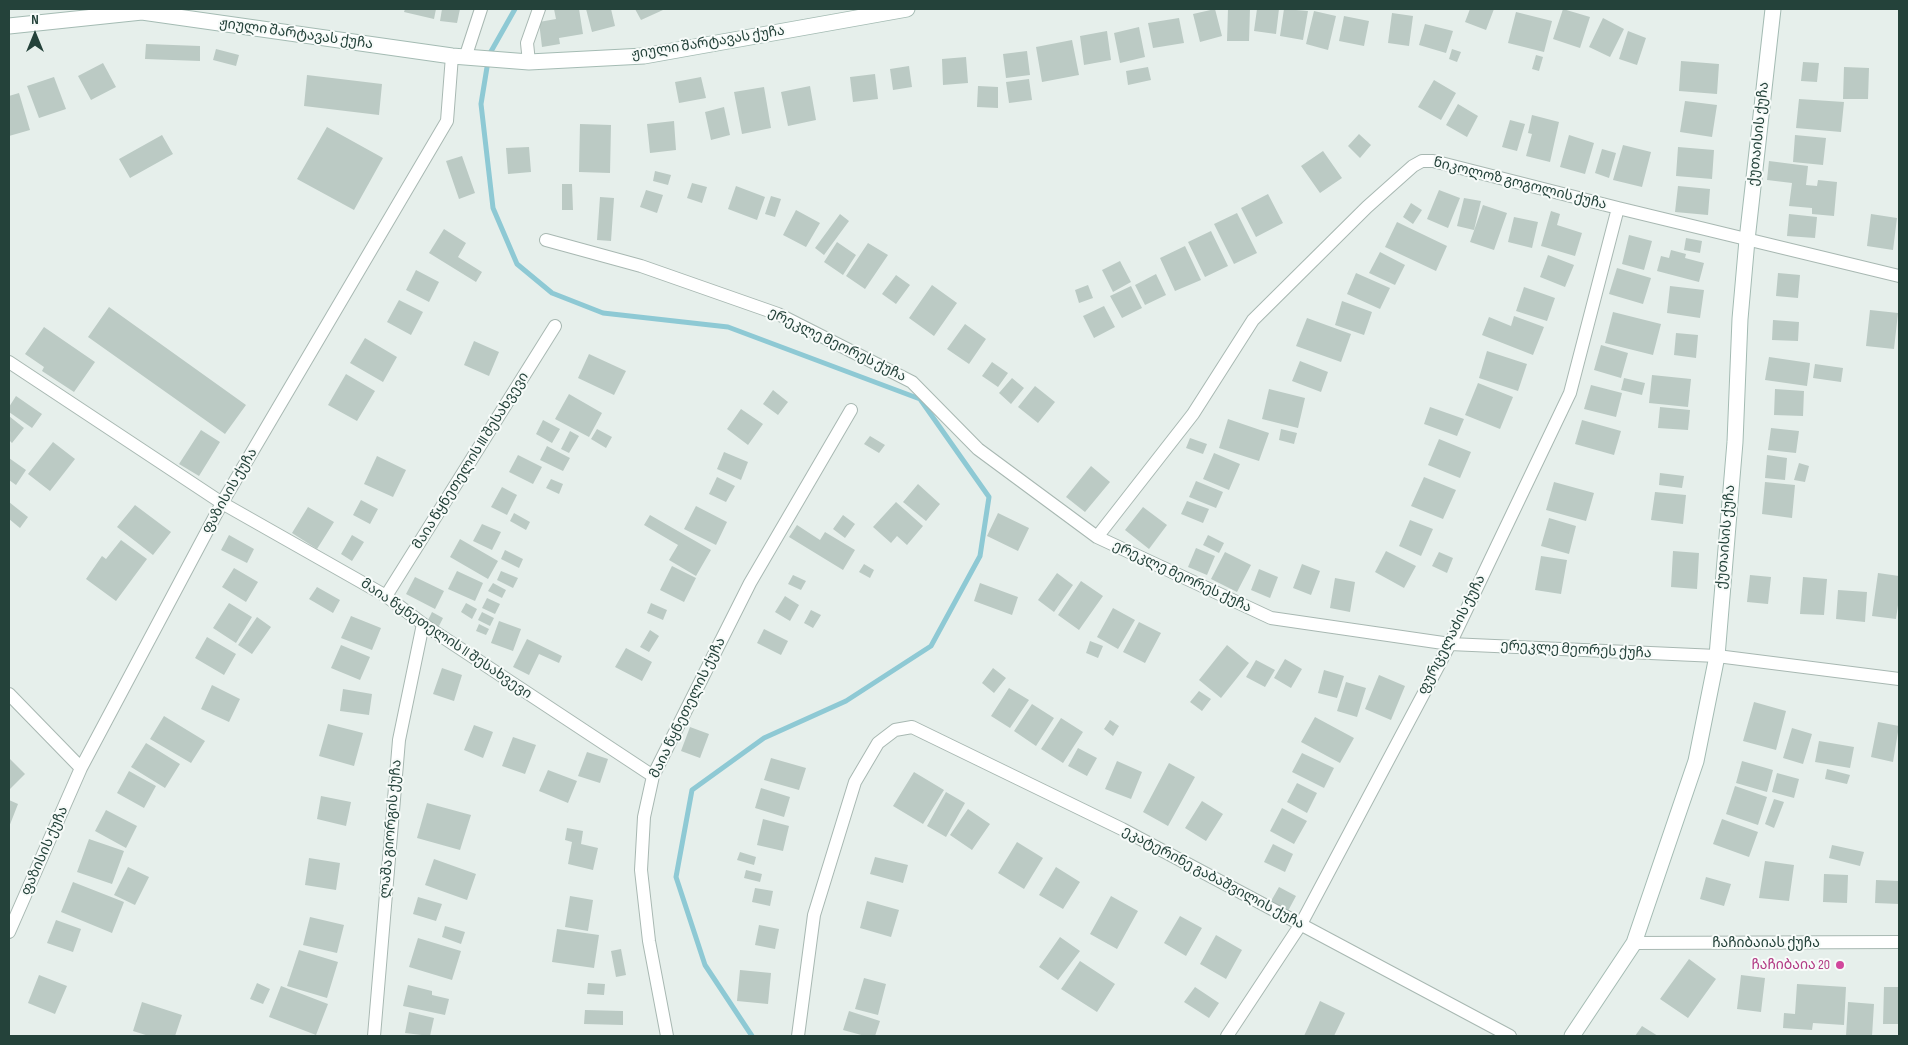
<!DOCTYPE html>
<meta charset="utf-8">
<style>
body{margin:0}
#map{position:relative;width:1908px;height:1045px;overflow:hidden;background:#e6efeb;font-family:"Sofia Sans Condensed",sans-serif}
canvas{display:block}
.frame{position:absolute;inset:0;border:10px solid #24423a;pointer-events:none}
.north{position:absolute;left:10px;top:10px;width:50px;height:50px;-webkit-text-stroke:4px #f7fbf9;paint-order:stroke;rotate:0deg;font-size:14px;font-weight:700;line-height:20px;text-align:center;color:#24423a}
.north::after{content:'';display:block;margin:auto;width:18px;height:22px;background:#24423a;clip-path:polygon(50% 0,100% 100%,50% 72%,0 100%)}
</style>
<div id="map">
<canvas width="1908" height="1045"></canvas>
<div class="frame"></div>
<div class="north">N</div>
</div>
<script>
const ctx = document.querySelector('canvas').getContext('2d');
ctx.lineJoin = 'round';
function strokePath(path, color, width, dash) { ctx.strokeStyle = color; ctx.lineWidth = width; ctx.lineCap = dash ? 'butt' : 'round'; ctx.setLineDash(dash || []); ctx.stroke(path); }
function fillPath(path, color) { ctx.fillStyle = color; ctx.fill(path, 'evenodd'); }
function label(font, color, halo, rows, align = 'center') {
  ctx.font = font + ' "Sofia Sans Condensed","Noto Sans Georgian",sans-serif'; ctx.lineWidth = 4; ctx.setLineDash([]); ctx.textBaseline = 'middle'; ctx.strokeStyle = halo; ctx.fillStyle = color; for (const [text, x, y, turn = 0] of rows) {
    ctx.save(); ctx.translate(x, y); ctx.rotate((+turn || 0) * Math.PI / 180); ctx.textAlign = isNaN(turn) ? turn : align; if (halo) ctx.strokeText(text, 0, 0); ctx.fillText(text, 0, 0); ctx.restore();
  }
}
strokePath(new Path2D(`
 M515 9 489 55 481 104 493 208 517 264 552 293 603 313 728 327 920 399 989 497 980 556 931 646 846 701 764 738 692 790 676 877 705 965 752 1036`), '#8ec9d4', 5);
fillPath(new Path2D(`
 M405 9H436L434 19 404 12Z
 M442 9H460L457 23 440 21Z
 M554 9H579L583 34 559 38 560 44 542 47 539 22 556 19Z
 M586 9H611L615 26 592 32Z
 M635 9H662L663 10 641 20Z
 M1215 9 1222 36 1200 42 1193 14Z
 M1228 9H1250L1249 41H1227Z
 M1257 9H1279L1276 34 1254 31Z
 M1284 9 1308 11 1303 40 1280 36Z
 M1470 9H1494L1486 30 1465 22Z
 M1563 9 1590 17 1580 48 1553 39Z
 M1314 11 1336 16 1328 50 1306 44Z
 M1516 12 1552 21 1544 52 1508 43Z
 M1392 13 1413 16 1409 46 1388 43Z
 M1344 16 1369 21 1364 46 1339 41Z
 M1179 18 1184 43 1153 48 1148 23Z
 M1603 18 1624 29 1610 57 1589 47Z
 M1425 24 1453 31 1446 53 1419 45Z
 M1139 27 1145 57 1120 63 1114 33Z
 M1107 31 1111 60 1084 65 1080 36Z
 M1628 31 1646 38 1637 65 1619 59Z
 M1072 40 1079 75 1042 82 1036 47Z
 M146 44 200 46V61L145 59Z
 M216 49 239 55 236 66 213 60Z
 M1452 49 1461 52 1457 62 1449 59Z
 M1027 51 1030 75 1006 78 1003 54Z
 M1536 55 1543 57 1539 71 1532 69Z
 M966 57 968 83 943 85 942 59Z
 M1681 61 1719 64 1717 94 1679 91Z
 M1803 62 1819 63 1817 82 1801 81Z
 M103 63 116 87 91 100 78 76Z
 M909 66 912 87 893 90 890 69Z
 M1148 67 1151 80 1128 85 1126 71Z
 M1844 67 1869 68 1868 99H1843Z
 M875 74 878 99 853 102 850 77Z
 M307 75 382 84 379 115 304 106Z
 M54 77 66 109 39 118 27 86Z
 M701 77 706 98 679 103 675 82Z
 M1029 79 1032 100 1009 103 1006 82Z
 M1434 80 1456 93 1441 120 1418 107Z
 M810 86 816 120 788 126 781 92Z
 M978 86 998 87V108L977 107Z
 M764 87 771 128 742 134 734 92Z
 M19 93 30 130 9 136V96Z
 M1799 99 1844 102 1841 132 1796 128Z
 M1685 101 1717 105 1712 137 1680 132Z
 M1458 104 1478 116 1467 137 1446 125Z
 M724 107 730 135 711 140 705 112Z
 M1532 115 1559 122 1550 162 1526 156 1532 134 1528 133Z
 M1510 120 1525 124 1517 151 1502 147Z
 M674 121 676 150 650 153 647 124Z
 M580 124 611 125 610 173 579 172Z
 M327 127 383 158 354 210 297 179Z
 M1359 134 1371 145 1360 158 1348 146Z
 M162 135 173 154 130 178 119 159Z
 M1569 135 1594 143 1585 174 1560 167Z
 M1795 135 1826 138 1823 165 1793 162Z
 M1623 145 1651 152 1642 187 1613 180Z
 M529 147 531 172 508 174 506 148Z
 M1678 147 1714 150 1712 179 1676 176Z
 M1602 149 1616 153 1609 178 1595 173Z
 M1323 151 1342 178 1320 193 1301 166Z
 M462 156 475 193 459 199 446 161Z
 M1769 161 1808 166 1806 185 1817 186 1818 180 1837 182 1834 216 1812 214V208L1789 206 1792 183 1767 180Z
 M655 171 671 175 668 185 653 181Z
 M692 183 707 187 702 203 687 198Z
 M562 184H572L573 210H562Z
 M736 186 765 197 757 220 728 209Z
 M1678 186 1710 189 1708 215 1675 212Z
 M646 190 663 195 657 213 640 207Z
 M1439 190 1460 198 1448 228 1427 219Z
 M1268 194 1283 223 1256 237 1241 208Z
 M771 196 781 199 775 217 765 214Z
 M600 197 614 198 611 241 597 240Z
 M1464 198 1481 201 1474 230 1457 226Z
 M1411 203 1422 210 1413 224 1403 217Z
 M1483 205 1507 213 1494 250 1470 242Z
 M796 210 820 223 806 247 783 235Z
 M1551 211 1560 214 1557 225 1582 233 1575 256 1541 246Z
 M1237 213 1257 253 1234 264 1214 224Z
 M840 214 849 221 824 255 815 248Z
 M1789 214 1817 217 1815 238 1787 236Z
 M1871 214 1897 218 1893 250 1867 246Z
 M1514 217 1538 222 1532 248 1508 242Z
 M1397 222 1447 246 1436 271 1385 247Z
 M444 229 466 243 458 257 482 272 476 282 429 253Z
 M1211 231 1228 266 1205 277 1188 242Z
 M1629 235 1652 241 1644 270 1622 264Z
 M1686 238 1702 241 1700 253 1684 250Z
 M837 242 856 255 843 275 824 262Z
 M868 243 888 255 865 289 846 276Z
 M1185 246 1201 280 1175 291 1160 258Z
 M1671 250 1686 254 1685 258 1704 263 1699 282 1657 271 1661 256 1669 258Z
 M1380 252 1405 265 1395 285 1369 273Z
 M1548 255 1574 265 1565 287 1540 277Z
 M1120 261 1131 282 1113 292 1102 270Z
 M1617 268 1651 278 1643 304 1609 294Z
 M416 270 439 282 429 302 406 290Z
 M1356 273 1390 288 1380 309 1347 294Z
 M1778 273 1800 275 1798 298 1776 296Z
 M1156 274 1166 295 1145 305 1135 285Z
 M896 275 910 285 896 304 882 294Z
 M932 285 957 303 934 336 909 318Z
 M1088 285 1093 298 1079 303 1075 290Z
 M1131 286 1142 308 1122 318 1110 296Z
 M1670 286 1704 290 1700 318 1667 313Z
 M1524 287 1555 298 1547 321 1516 311Z
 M399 300 423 312 411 335 387 322Z
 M1342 301 1372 312 1364 335 1335 325Z
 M1104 306 1115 327 1094 338 1083 316Z
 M109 307 246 405 225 434 88 337Z
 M1870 310 1898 313 1894 349 1866 346Z
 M1613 312 1661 324 1653 355 1605 343Z
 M1514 316 1544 327 1533 355 1482 335 1489 317 1511 326Z
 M1307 318 1351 334 1341 362 1296 346Z
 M1773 320 1799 322 1798 341 1772 340Z
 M965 324 986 339 969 364 947 349Z
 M44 327 95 362 74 392 42 371 44 367 25 354Z
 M1676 333 1698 335 1696 358 1674 355Z
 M365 338 397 357 383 382 350 363Z
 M474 341 499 352 489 376 464 365Z
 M1601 345 1628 353 1621 378 1594 370Z
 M1487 351 1527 364 1518 391 1479 378Z
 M589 354 626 371 614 395 578 378Z
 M1769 357 1810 363 1807 386 1765 380Z
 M1300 361 1328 372 1321 392 1292 381Z
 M992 362 1008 373 998 387 982 376Z
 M1815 364 1843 368 1841 382 1813 378Z
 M346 374 375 391 357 421 328 405Z
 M1652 375 1691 379 1688 407 1649 403Z
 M1012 378 1024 388 1011 404 999 393Z
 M1624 378 1645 383 1642 395 1621 390Z
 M1478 383 1513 397 1500 429 1465 415Z
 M1591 385 1622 393 1616 417 1584 409Z
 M1035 386 1055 402 1038 423 1018 407Z
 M1269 389 1305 398 1298 428 1262 419Z
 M1775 389 1804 391 1803 416 1774 415Z
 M773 390 788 402 778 415 763 404Z
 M569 394 602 413 589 437 555 419Z
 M16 396 42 414 32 428 9 412V407Z
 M1430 407 1464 419 1457 436 1424 424Z
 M1660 407 1690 410 1688 430 1658 428Z
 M741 409 763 424 748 445 727 429Z
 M9 416 24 428 12 443 9 440Z
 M1228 419 1269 433 1259 461 1219 448Z
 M543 420 560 429 552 443 536 434Z
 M1582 420 1621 431 1614 455 1575 444Z
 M1771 428 1799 431 1796 453 1768 450Z
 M597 429 612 437 606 448 591 439Z
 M1281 429 1297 433 1294 444 1279 440Z
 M201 430 220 442 199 476 179 464Z
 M570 431 579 436 569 453 561 449Z
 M870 436 885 445 879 453 864 444Z
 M1190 438 1207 444 1203 454 1186 448Z
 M1439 439 1471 452 1460 478 1428 465Z
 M53 442 75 459 50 491 28 474Z
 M547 446 570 458 563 471 540 460Z
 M724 452 748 462 741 480 717 469Z
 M1214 453 1240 464 1229 490 1203 479Z
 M518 455 542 467 533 484 509 472Z
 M1767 455 1787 458 1785 480 1765 478Z
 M377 456 406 470 393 497 364 484Z
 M9 458 26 470 16 485 9 480Z
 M1799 463 1809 466 1805 482 1794 480Z
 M1091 466 1110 482 1085 512 1066 497Z
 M1660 473 1684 476 1682 488 1659 485Z
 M717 477 735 486 726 502 709 494Z
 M1424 477 1456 490 1443 519 1411 506Z
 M551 479 563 484 559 494 546 488Z
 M1196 481 1223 492 1216 508 1189 497Z
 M1554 482 1594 493 1586 521 1546 510Z
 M1765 482 1795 485 1792 518 1762 514Z
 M918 484 940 504 926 521 903 502Z
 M502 487 517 495 507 515 491 507Z
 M1655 492 1686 495 1683 524 1651 520Z
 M361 500 378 509 370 524 353 515Z
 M1187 501 1209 509 1203 523 1181 514Z
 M9 502 28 517 20 528 9 519Z
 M896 502 923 526 907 545 897 536 891 543 873 527Z
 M135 505 171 532 153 555 117 527Z
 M696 506 727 522 716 545 684 529Z
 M308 507 334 522 317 549 292 533Z
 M1143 507 1167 525 1149 549 1125 530Z
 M514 513 530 522 526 530 510 521Z
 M998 513 1029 528 1018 551 987 536Z
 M650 515 711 550 696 576 669 560 678 545 644 525Z
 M843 515 855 524 845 538 833 529Z
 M1549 518 1576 526 1569 554 1541 546Z
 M1410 520 1433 529 1421 556 1399 546Z
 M482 524 501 532 492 550 473 541Z
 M797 525 820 540 825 532 855 550 843 570 789 537Z
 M229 535 254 549 247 563 221 550Z
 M352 535 364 542 352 561 341 554Z
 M1208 535 1224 543 1219 553 1203 545Z
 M460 539 498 561 488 579 450 557Z
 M121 540 147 559 116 601 86 579 102 556 106 559Z
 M1196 548 1215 556 1207 575 1188 567Z
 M505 550 523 559 519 568 501 559Z
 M1386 551 1416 566 1404 588 1375 572Z
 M1673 551 1699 553 1697 589 1671 587Z
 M1225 552 1251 565 1237 592 1211 579Z
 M1439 552 1453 558 1447 573 1432 566Z
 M1541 556 1567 560 1561 594 1535 590Z
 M864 564 874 570 870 578 859 572Z
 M1302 564 1320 571 1311 595 1293 588Z
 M672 566 696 578 684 602 660 590Z
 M234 568 258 582 246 602 222 587Z
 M1259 569 1278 577 1270 598 1251 590Z
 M457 571 483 583 475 601 448 589Z
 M501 571 518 578 513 588 497 580Z
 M1057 573 1073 585 1054 612 1038 600Z
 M1878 573 1899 576V598L1896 619 1872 616Z
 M793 575 806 581 801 590 788 584Z
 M1750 575 1771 577 1768 604 1747 602Z
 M415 577 444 591 435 609 406 594Z
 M1803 577 1827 579 1824 615 1800 614Z
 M1335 578 1355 582 1350 612 1330 608Z
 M1081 581 1103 596 1079 630 1058 615Z
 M493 583 506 590 502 598 488 591Z
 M980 583 1018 597 1012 615 974 601Z
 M317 587 340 600 333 613 309 599Z
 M1838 590 1867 592 1865 622 1836 619Z
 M785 596 799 605 790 621 775 612Z
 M487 598 500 604 495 614 482 608Z
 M229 603 252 617 236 643 213 628Z
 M466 603 477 609 472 619 461 612Z
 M651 603 667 610 663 620 647 613Z
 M1113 608 1135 620 1118 649 1097 637Z
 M811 610 821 615 813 628 804 623Z
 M432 612 443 618 438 628 427 622Z
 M482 612 494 618 490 626 478 620Z
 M351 616 381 628 372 650 341 638Z
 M257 617 271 627 252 654 238 645Z
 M499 621 521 629 513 651 491 643Z
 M1139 622 1161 633 1145 663 1123 652Z
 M479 624 489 629 486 635 476 631Z
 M764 629 788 641 781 655 757 643Z
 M650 630 659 636 649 652 640 647Z
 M207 637 236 654 224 675 195 658Z
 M527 639 562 656 559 663 539 654 529 675 513 667Z
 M1090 641 1103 646 1098 658 1086 653Z
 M341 645 370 657 360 680 331 668Z
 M1227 645 1249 663 1221 698 1199 680Z
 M626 648 652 662 642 681 615 667Z
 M1285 659 1302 669 1291 688 1274 678Z
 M1256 660 1275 670 1265 687 1246 677Z
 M442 668 462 675 454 701 433 694Z
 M993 668 1006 678 994 693 982 683Z
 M1324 670 1344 676 1337 698 1318 693Z
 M1379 675 1405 686 1391 720 1365 709Z
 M1346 682 1366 688 1357 717 1337 711Z
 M212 685 240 699 229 722 201 709Z
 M1009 688 1029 700 1010 728 991 716Z
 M343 689 372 694 369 715 340 711Z
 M1199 691 1211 699 1202 711 1190 702Z
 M1754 702 1786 711 1776 750 1743 741Z
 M1032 704 1054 718 1036 746 1014 731Z
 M164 716 205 741 191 763 150 739Z
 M1315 717 1354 738 1340 763 1301 742Z
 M1061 718 1083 732 1063 763 1041 749Z
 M1110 720 1119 726 1113 736 1104 729Z
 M1878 722 1899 726 1893 762 1871 757Z
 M328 724 363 733 354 766 319 756Z
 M474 725 493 732 483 758 464 750Z
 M690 727 709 734 700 758 681 751Z
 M1792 728 1812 734 1803 764 1783 758Z
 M513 737 536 745 525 774 502 766Z
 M1819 741 1854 747 1850 768 1815 762Z
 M146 743 180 764 165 788 131 767Z
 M1078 748 1097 758 1087 776 1068 766Z
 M587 752 608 759 600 783 578 776Z
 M1302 753 1334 768 1324 788 1292 772Z
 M9 758 25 774 9 790Z
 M771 758 806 768 799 790 764 780Z
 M1117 761 1142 772 1131 799 1105 789Z
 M1742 761 1773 770 1767 792 1736 783Z
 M1169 763 1195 777 1168 826 1143 812Z
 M1827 769 1850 775 1847 784 1825 779Z
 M548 770 577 781 568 803 539 791Z
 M129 771 156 786 144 808 117 793Z
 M914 772 944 790 923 824 893 806Z
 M1777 773 1799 779 1794 798 1772 792Z
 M1297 783 1317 793 1307 813 1287 802Z
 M1735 786 1767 797 1758 825 1726 814Z
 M761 788 790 797 784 817 755 808Z
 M946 792 965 803 946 837 927 826Z
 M321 796 351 802 346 826 317 819Z
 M1774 799 1784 802 1774 828 1765 824Z
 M9 800 18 804 9 827Z
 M1202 801 1223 814 1206 841 1185 828Z
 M427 803 471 815 460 850 417 838Z
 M1282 808 1307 821 1294 844 1270 831Z
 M968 809 990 824 972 850 950 835Z
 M106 810 137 826 126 848 95 831Z
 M763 819 789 826 783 851 757 845Z
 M1722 819 1758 832 1749 857 1713 844Z
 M567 828 583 831 581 844 598 848 593 870 568 864 572 842 565 840Z
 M89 839 124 851 112 884 77 872Z
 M1017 842 1043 858 1024 889 998 873Z
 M1273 844 1293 854 1285 872 1264 862Z
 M1832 845 1864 852 1860 866 1829 858Z
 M740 852 756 857 754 865 737 860Z
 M875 857 908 865 903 883 870 874Z
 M309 858 340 863 336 890 305 885Z
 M434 859 476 874 467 900 425 885Z
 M1765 861 1794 865 1789 901 1759 898Z
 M128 867 149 877 135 905 114 895Z
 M1056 867 1080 882 1063 909 1039 895Z
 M746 870 762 874 760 882 744 878Z
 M1824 874 1848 875 1847 903 1823 902Z
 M1706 877 1731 884 1724 906 1700 899Z
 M1876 880 1899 881V904L1875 903Z
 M73 882 124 902 112 933 61 912Z
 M1279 887 1296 896 1288 911 1271 901Z
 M755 888 773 891 770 906 752 902Z
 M570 896 593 900 588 931 565 927Z
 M1111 896 1138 911 1117 949 1090 934Z
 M418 897 442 904 436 921 413 914Z
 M867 901 899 910 891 937 860 928Z
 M1180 916 1202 928 1186 956 1164 943Z
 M310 917 344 925 337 953 303 945Z
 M56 920 81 929 73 952 47 943Z
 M759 925 779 929 775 949 755 945Z
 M445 926 465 932 461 944 442 937Z
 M557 929 599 935 594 968 552 962Z
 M1216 935 1242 950 1226 979 1200 964Z
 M1060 937 1080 951 1058 980 1039 967Z
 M418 938 461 951 452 980 409 967Z
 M621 949 626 975 616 977 611 951Z
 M299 950 338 962 327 998 287 986Z
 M1689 959 1716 979 1688 1018 1660 999Z
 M1080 961 1115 984 1097 1012 1061 989Z
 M740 970 771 973 768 1004 737 1001Z
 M39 975 67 986 55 1014 28 1003Z
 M1741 975 1765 978 1761 1012 1737 1009Z
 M864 978 886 984 878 1015 855 1009Z
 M257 983 270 989 263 1004 250 999Z
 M588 983 605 984 604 995 587 994Z
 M1797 984 1846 987 1844 1025 1813 1023 1812 1030 1783 1028 1784 1013 1795 1014Z
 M408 985 432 991V995L449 999 445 1015 403 1006Z
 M281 986 328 1004 316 1035 269 1017Z
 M1195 987 1219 1003 1209 1018 1184 1002Z
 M1884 987H1899V1024H1883Z
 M1320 1001 1345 1013 1334 1036H1304Z
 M142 1002 182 1015 175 1036H149L133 1031Z
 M1848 1002 1874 1004 1872 1036H1846Z
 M585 1010 623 1011V1025L584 1024Z
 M849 1011 880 1021 875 1036H865L843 1030Z
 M409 1012 434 1018 430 1036 405 1033Z
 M1642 1026 1658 1036H1635Z`), '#bbcac4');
const street = new Path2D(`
 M465 58 481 9
 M529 62 527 43 539 9
 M546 240 641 266 778 314 912 382 978 449 1097 537 1271 618 1450 644 1717 656 1899 679
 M9 362 222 503 386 596 423 624 653 776
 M1097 537 1193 414 1253 320 1367 207 1413 166 1422 161H1433L1618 208 1899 276
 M386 596 555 326
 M9 694 81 768
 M9 932 81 768 222 503 447 121 452 56
 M1634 943 1899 942
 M374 1036 399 740 423 624
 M667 1036 649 941 641 870 644 817 653 776 750 583 851 410
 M798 1036 814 915 855 782 878 743 895 730 912 727 1122 829 1510 1036
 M1227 1036 1301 924 1450 644 1570 393 1618 208`);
const secondary = new Path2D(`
 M9 26 142 12 452 56 529 62 644 56 907 9
 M1572 1036 1634 943 1696 761 1717 656 1735 442 1740 319 1747 240 1773 9`);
strokePath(street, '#a8b8b2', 14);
strokePath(secondary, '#a4bbb3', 17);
strokePath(street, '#fff', 12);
strokePath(secondary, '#fff', 15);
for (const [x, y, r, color] of [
 [1840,965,5,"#d1479c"]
]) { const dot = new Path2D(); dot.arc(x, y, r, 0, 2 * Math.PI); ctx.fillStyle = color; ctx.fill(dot); strokePath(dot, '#f7fbf9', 2); }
label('14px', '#24423a', '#f7fbf9', [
 ["ჟიული შარტავას ქუჩა",296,34,8],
 ["ჟიული შარტავას ქუჩა",708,43,-9],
 ["ქუთაისის ქუჩა",1759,134,-84],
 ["ნიკოლოზ გოგოლის ქუჩა",1520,184,14],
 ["ერეკლე მეორეს ქუჩა",837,345,26],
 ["მაია წყნეთელის III შესახვევი",471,461,-58],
 ["ფაზისის ქუჩა",230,491,-60],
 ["ქუთაისის ქუჩა",1726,537,-85],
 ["ერეკლე მეორეს ქუჩა",1182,577,25],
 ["ფურცელაძის ქუჩა",1452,635,-63],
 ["მაია წყნეთელის II შესახვევი",446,639,34],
 ["ერეკლე მეორეს ქუჩა",1576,650,3],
 ["მაია წყნეთელის ქუჩა",688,708,-64],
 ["ლაშა გიორგის ქუჩა",391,829,-85],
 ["ფაზისის ქუჩა",45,851,-66],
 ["ეკატერინე გაბაშვილის ქუჩა",1213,878,28],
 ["ჩაჩიბაიას ქუჩა",1766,943]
]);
label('14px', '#b23c85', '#f7fbf9', [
 ["ჩაჩიბაია 20",1830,965]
], 'right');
</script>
